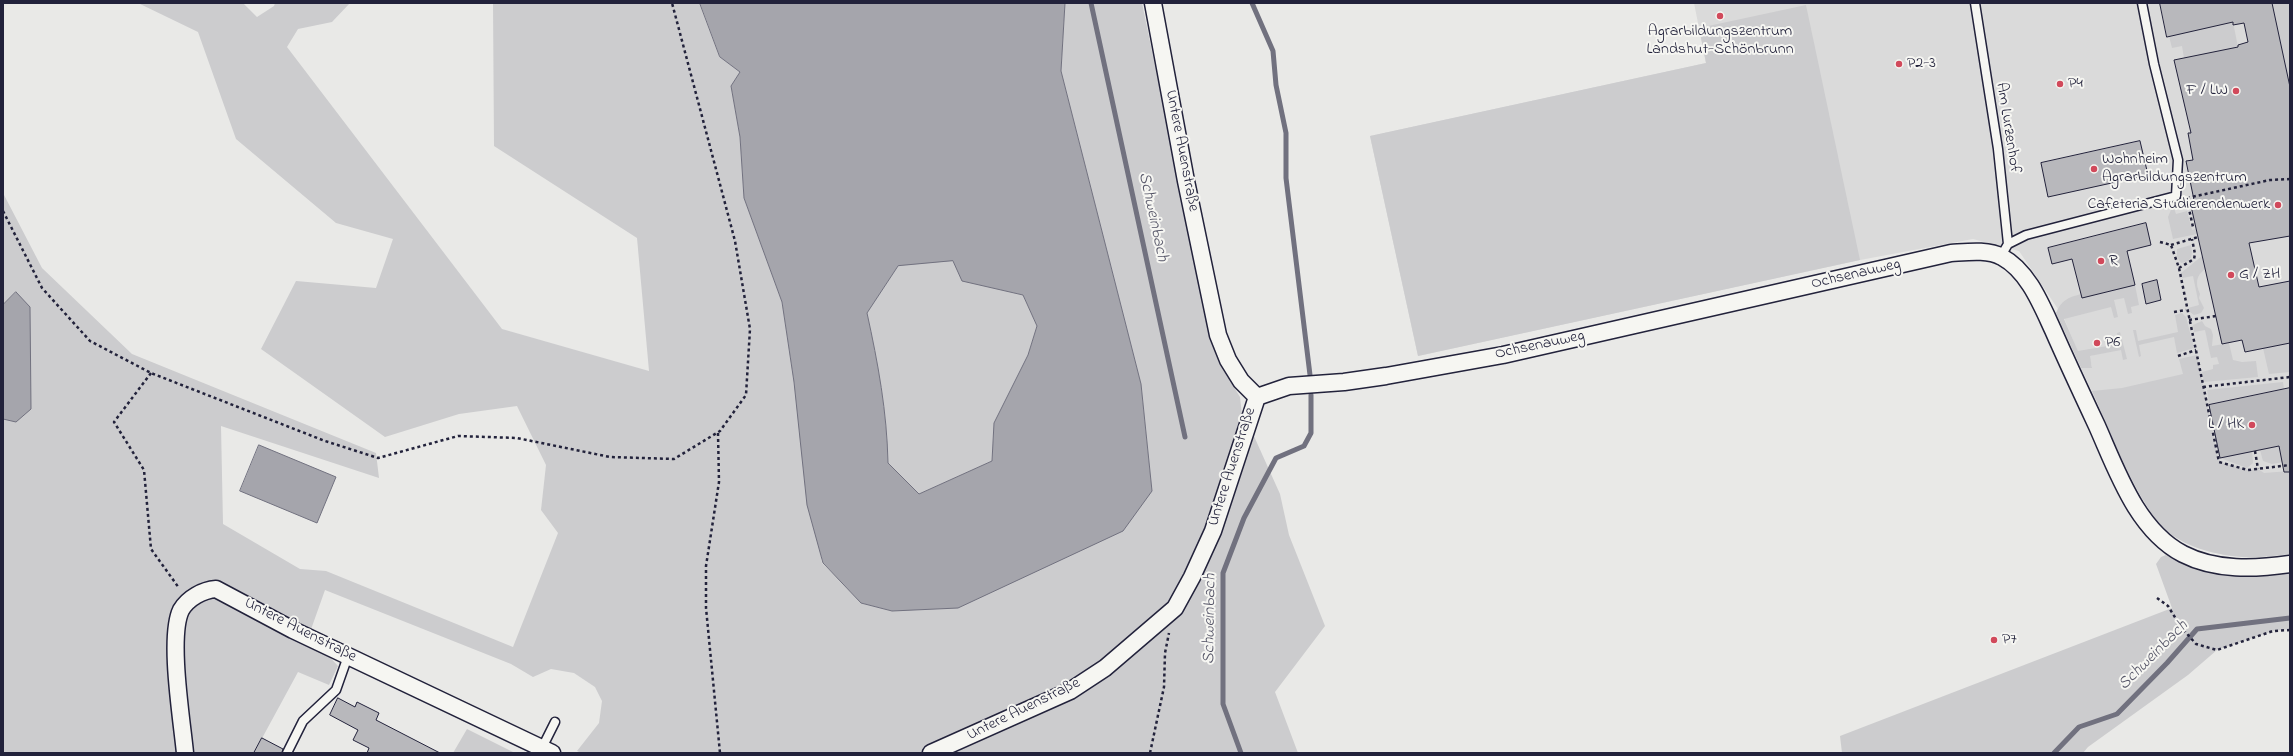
<!DOCTYPE html>
<meta charset="utf-8">
<style>
body{margin:0}
#map{position:relative;width:2293px;height:756px;overflow:hidden;background:#e9e9e7;font-family:"Indie Flower",sans-serif}
canvas{display:block}
.frame{position:absolute;inset:0;border:4px solid #22223b;pointer-events:none}
</style>
<div id="map">
<canvas width="2293" height="756"></canvas>
<div class="frame"></div>
</div>
<script>
const ctx = document.querySelector('canvas').getContext('2d');
ctx.lineJoin = 'round';
function fillPath(path, color) { ctx.fillStyle = color; ctx.fill(path, 'evenodd'); }
function strokePath(path, color, width, dash) { ctx.strokeStyle = color; ctx.lineWidth = width; ctx.lineCap = dash ? 'butt' : 'round'; ctx.setLineDash(dash || []); ctx.stroke(path); }
function label(font, color, halo, rows, align = 'center') {
  ctx.font = font + ' "Indie Flower",sans-serif'; ctx.lineWidth = 4; ctx.setLineDash([]); ctx.textBaseline = 'middle'; ctx.strokeStyle = halo; ctx.fillStyle = color; for (const [text, x, y, turn = 0] of rows) {
    ctx.save(); ctx.translate(x, y); ctx.rotate((+turn || 0) * Math.PI / 180); ctx.textAlign = isNaN(turn) ? turn : align; if (halo) ctx.strokeText(text, 0, 0); ctx.fillText(text, 0, 0); ctx.restore();
  }
}
fillPath(new Path2D(`
 M1694 3H2290V554L2243 557 2224 555 2187 543 2168 532 2153 516 2139 492 2081 368 2092 367 2089 356 2121 349 2120 344 2078 352 2064 318 2019 251 1973 239 1860 260 1418 356 1370 136 1706 63Z`), '#dadada');
fillPath(new Path2D(`
 M138 3H243L257 17 274 6 275 3H350L332 22 298 29 287 47 502 329 649 371 637 238 494 146 493 3H700L720 57 740 72 731 86 740 137 744 198 782 302 822 563 861 603 892 611 1152 491 1141 384 1061 71 1065 3H1142L1210 332 1219 363 1240 397 1242 415 1253 434 1280 494 1289 535 1325 626 1275 692 1298 753H581L577 751 599 723 602 701 595 687 574 673 551 669 533 677 511 664 325 590 309 635 338 666 329 685 298 672 254 753H3V193L42 268 132 354 376 453 379 478 221 426 223 524 300 569 326 571 513 647 558 533 541 510 546 465 517 406 459 414 385 437 261 349 296 281 376 288 393 239 336 223 236 139 198 32Z
 M2272 3H2290V87Z
 M1806 5 1860 260 1418 356 1370 136 1706 63 1699 28Z
 M2233 22 2238 47 2184 58 2182 46 2172 48 2169 36Z
 M2173 205 2176 214 2187 211 2192 230 2196 229 2197 234 2173 239 2168 217Z
 M2191 245C2193 255 2192 262 2181 263L2177 257V249Z
 M2202 256 2205 269C2196 276 2195 283 2200 294L2199 298 2204 308 2201 313 2194 315 2190 312 2188 308 2199 305 2193 276 2182 278 2181 273Z
 M953 261 996 288 1023 295 1037 326 1028 355 994 423 992 461 919 494 888 463C887 412 878 363 867 313L898 266Z
 M2135 285 2139 305 2131 307 2132 313 2128 314 2124 298 2114 300 2118 317 2114 318 2111 307 2064 319 2078 351 2119 344 2117 333 2120 332 2127 359 2123 360 2121 350 2090 356 2092 368H2081L2056 313C2062 300 2067 298 2081 294L2082 298Z
 M2182 313 2186 317 2194 348 2177 353 2174 337 2139 345 2141 356 2139 357 2133 330H2136L2138 341 2178 332 2175 315Z
 M2202 321 2205 326 2211 329 2213 335 2212 346 2229 343 2233 360 2242 362 2256 361 2258 377 2204 382 2202 372 2213 369V365L2219 364 2217 357 2211 358 2205 330 2194 332 2193 325Z
 M2290 343V372L2269 374 2263 348Z
 M2197 355 2219 462 2248 470 2258 469 2264 473 2290 471V554C2274 556 2258 558 2242 557 2217 555 2188 548 2168 532 2137 505 2110 430 2092 391L2122 388 2183 374 2179 359Z
 M2283 382 2284 389 2209 405 2207 390Z
 M2279 446 2280 454 2290 452V461L2272 464 2263 461 2260 450Z
 M2252 451 2253 463 2247 468 2220 458Z
 M2166 555C2209 579 2242 579 2290 571V629L2273 631 2217 650 2188 675 2088 747 2083 753H1842L1840 736 2172 608 2156 564 2161 557Z
 M467 729 515 753H453Z`), '#ccccce');
const water = new Path2D(`
 M700 3H1065L1061 71 1141 384 1152 491 1123 531 958 608 892 611 861 603 823 563 807 505 794 382 782 302 744 198 740 137 731 86 740 72 720 57ZM953 261 962 281 1023 295 1037 326 1028 355 994 423 992 461 919 494 888 463C887 412 878 363 867 313L898 266Z
 M16 292 30 307 31 409 16 422 3 419V305Z
 M259 445 336 477 317 523 240 491Z`);
fillPath(water, '#a5a5ac');
strokePath(water, '#71717f', 1);
strokePath(new Path2D(`
 M1091 3 1185 437
 M1252 3 1273 51 1276 85 1286 133V178L1310 375
 M1241 753 1223 704V573L1244 518 1276 458 1304 446 1311 433V395
 M2054 753 2079 727 2117 714 2167 663 2197 629 2290 618`), '#71717f', 5);
const building = new Path2D(`
 M2160 3H2272L2290 87V236L2249 243 2259 287 2290 281V343L2245 352 2242 340 2222 344 2191 206 2195 205 2186 161 2193 160 2188 133H2191L2174 60 2238 47V45L2248 42 2244 23 2233 25V22L2167 37Z
 M2140 141 2148 175 2048 197 2041 163Z
 M2146 223 2151 245 2127 251 2135 285 2082 298 2072 259 2052 264 2048 248Z
 M2157 280 2161 300 2146 304 2142 284Z
 M2290 388V472H2284L2279 446 2220 458 2209 405Z
 M338 698 355 707 357 702 379 713 376 720 440 753H367L369 748 353 740 358 730 330 715Z
 M262 738 283 749 282 753H254Z`);
fillPath(building, '#b8b8bc');
strokePath(building, '#22223b', 1);
const service = new Path2D(`
 M1975 3 1998 149 2008 244 2001 256
 M2008 244 2026 235 2176 196 2178 160 2154 64 2142 3
 M542 748 555 722
 M287 753 303 721 336 690 348 656`);
const minor = new Path2D(`
 M1153 3 1186 181 1218 335 1228 360 1241 381 1257 397
 M1257 397 1289 386 1344 382 1386 376 1503 355 1951 253C1967 252 1988 249 2002 257 2028 271 2041 304 2053 330 2067 362 2082 394 2097 426 2117 471 2137 530 2183 554 2216 571 2255 569 2290 564
 M185 753C182 721 168 637 181 610 188 598 203 590 216 589L293 630 552 753
 M931 753 1070 691 1105 668 1175 608 1192 577 1213 531 1257 397`);
strokePath(service, '#22223b', 11);
strokePath(minor, '#22223b', 19);
strokePath(new Path2D(`
 M2187 198 2270 180 2290 179
 M2187 200 2193 227
 M3 211 42 288 90 341 151 373 325 441 378 458 458 436 517 438 610 457 674 459 720 431 746 395 750 329 735 241 672 3
 M2160 242 2171 245 2179 268 2219 462 2248 470 2290 465
 M2171 245 2198 237
 M2179 268 2194 259 2195 254 2192 239
 M2174 312 2186 310
 M2189 320 2216 316
 M2178 356 2196 350
 M151 373 114 422 144 470 151 549 179 588
 M2203 387 2290 377
 M718 433 719 482 706 566V608L720 753
 M2255 451 2258 469
 M2157 598 2168 606 2181 627 2196 644 2217 650 2273 631 2290 630
 M1150 753 1164 687 1165 653 1169 633`), '#22223b', 2.5, [3, 3]);
strokePath(service, '#f6f6f2', 8);
strokePath(minor, '#f6f6f2', 16);
for (const [x, y, r, color] of [
 [1720,16,4,"#d1495b"],
 [1899,64,4,"#d1495b"],
 [2060,84,4,"#d1495b"],
 [2236,91,4,"#d1495b"],
 [2094,169,4,"#d1495b"],
 [2278,205,4,"#d1495b"],
 [2101,261,4,"#d1495b"],
 [2231,275,4,"#d1495b"],
 [2097,343,4,"#d1495b"],
 [2252,425,4,"#d1495b"],
 [1994,640,4,"#d1495b"]
]) { const dot = new Path2D(); dot.arc(x, y, r, 0, 2 * Math.PI); ctx.fillStyle = color; ctx.fill(dot); strokePath(dot, '#f6f6f2', 1.5); }
label('16px', '#22223b', '#f6f6f2', [
 ["Agrarbildungszentrum",1720,32,"center"],
 ["Landshut-Schönbrunn",1720,50,"center"],
 ["P2-3",1907,64],
 ["P4",2068,84],
 ["F / LW",2228,91,"right"],
 ["Wohnheim",2102,160],
 ["Agrarbildungszentrum",2102,178],
 ["Cafeteria Studierendenwerk",2270,205,"right"],
 ["R",2109,261],
 ["G / ZH",2239,275],
 ["P6",2105,343],
 ["L / HK",2244,425,"right"],
 ["P7",2002,640]
], 'left');
label('16px', '#22223b', '#f6f6f2', [
 ["Am Lurzenhof",2007,128,81],
 ["Untere Auenstraße",1181,151,79],
 ["Ochsenauweg",1856,275,-13],
 ["Ochsenauweg",1540,346,-12],
 ["Untere Auenstraße",1233,467,-72],
 ["Untere Auenstraße",300,631,27],
 ["Untere Auenstraße",1024,710,-26]
]);
label('italic 17px', '#565668', '#f6f6f2', [
 ["Schweinbach",1152,217,78],
 ["Schweinbach",1211,619,-89],
 ["Schweinbach",2154,656,-45]
]);
</script>
